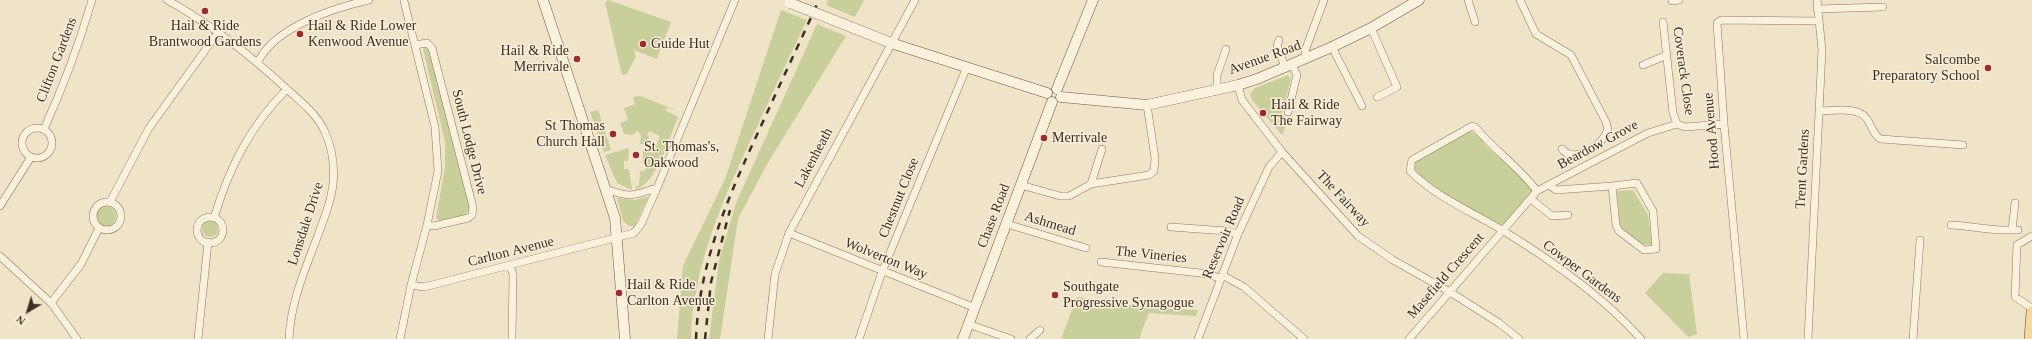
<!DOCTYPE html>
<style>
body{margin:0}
#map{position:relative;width:2032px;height:339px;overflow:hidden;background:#f0e4c8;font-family:"Times New Roman",serif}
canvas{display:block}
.north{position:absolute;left:8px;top:291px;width:40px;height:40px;-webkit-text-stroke:3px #f7eed8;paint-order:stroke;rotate:218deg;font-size:11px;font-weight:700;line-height:16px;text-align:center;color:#3d2e20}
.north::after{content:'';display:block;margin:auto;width:14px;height:18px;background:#3d2e20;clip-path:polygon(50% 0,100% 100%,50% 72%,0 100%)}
</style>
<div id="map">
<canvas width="2032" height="339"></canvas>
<div class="north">N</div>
</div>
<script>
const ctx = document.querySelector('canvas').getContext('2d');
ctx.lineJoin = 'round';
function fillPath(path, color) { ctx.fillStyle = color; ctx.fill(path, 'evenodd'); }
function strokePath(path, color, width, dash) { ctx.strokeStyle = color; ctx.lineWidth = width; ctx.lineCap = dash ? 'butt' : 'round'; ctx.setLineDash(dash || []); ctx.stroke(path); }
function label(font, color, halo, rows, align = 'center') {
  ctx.font = font + ' "Times New Roman",serif'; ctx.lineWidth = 3; ctx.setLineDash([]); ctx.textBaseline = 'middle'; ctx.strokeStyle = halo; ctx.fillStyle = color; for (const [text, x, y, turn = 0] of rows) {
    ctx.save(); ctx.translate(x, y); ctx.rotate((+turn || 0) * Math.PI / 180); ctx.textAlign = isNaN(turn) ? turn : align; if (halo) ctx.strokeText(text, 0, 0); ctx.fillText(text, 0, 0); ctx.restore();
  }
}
fillPath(new Path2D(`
 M608 0 671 22 657 59 634 50 636 56 627 74 622 75 605 3Z
 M828 0H864L855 17 826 5Z
 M781 10 807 20C789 57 772 94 755 131 724 197 693 264 691 339H677L683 266 725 179Z
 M817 24 846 36 766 166 738 219 720 339H709L719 261 736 203Z
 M424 47 429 50 470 208 464 216 441 222 436 218 445 167V142L423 49Z
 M1288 75 1291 79 1282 113 1287 120 1283 134H1281L1252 100 1250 94 1255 88Z
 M641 96 675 110 666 108 665 110 678 117C670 136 657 183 636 189V186H639L640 171 646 170V161H643V150L653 153 660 136 649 131 647 136 649 137 647 144H640L641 136 638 131 632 135 624 134 620 123 628 120 624 108 635 104 633 97Z
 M598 110 611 150 604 152 590 112Z
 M1465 132H1472L1479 137 1487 147 1528 184 1532 190 1531 194 1506 223 1498 226C1479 214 1422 186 1414 168L1417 161Z
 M629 148 628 161H624V169H629L632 190 617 183 605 155Z
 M1633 190 1648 215 1652 245 1642 244 1620 227 1617 191Z
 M645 197H648L635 226H629L623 221 617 198 634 200Z
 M96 216a10 10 0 1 1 20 0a10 10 0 1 1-20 0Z
 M202 229a8 8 0 1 1 16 0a8 8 0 1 1-16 0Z
 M1663 273 1689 274 1697 334 1688 337 1645 293Z
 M1077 297 1151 308 1198 310 1196 316 1149 313 1139 339H1061Z`), '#c9cf9b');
const street = new Path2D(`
 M167 0C211 24 250 55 288 90 302 103 317 114 325 132 335 155 336 177 330 200 317 246 291 290 289 339
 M1468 0 1475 22
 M1520 0 1536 34 1571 55 1606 122 1608 130C1606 133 1604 138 1601 141 1592 150 1572 162 1562 149
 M1672 1 1679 0
 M1817 9 1883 7
 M1663 22 1673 113 1677 124 1685 127 1724 124
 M1371 28 1397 87 1377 97
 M1279 40 1277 46 1285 67
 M415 45 427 43 432 48 473 207 472 215 468 218 434 226 427 225
 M1332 47 1362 106
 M1307 58 1305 51 1324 0
 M258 62C275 27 333 8 369 0
 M1643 65 1667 55
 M1238 85 1242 100 1282 152 1358 236 1393 260 1450 292 1499 323 1519 339
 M1217 89V75L1226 49
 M1819 111C1833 111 1858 106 1867 119 1871 125 1874 136 1881 139L1963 145
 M1288 112 1297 75 1292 65
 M22 143a15 15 0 1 1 30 0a15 15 0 1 1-30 0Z
 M44 129C63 87 79 45 92 0
 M1091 184 1149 175 1154 171 1155 158 1147 105
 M1021 185 1060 196H1069L1091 184 1102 149
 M1549 185 1556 190 1612 186 1637 183 1653 211 1656 249 1644 250 1619 231 1616 225 1612 186
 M605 189C633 198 630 196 657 188
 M1537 191 1648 133 1674 125
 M1531 199 1552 216 1568 215
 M93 216a14 14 0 1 1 28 0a14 14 0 1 1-28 0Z
 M110 202 149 128 219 31
 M2015 203 2012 230H2018
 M0 206 31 157
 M197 230a13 13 0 1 1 26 0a13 13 0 1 1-26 0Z
 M214 218C229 168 250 126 287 89
 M1007 224 1086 248
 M1951 225C1972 226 1991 231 2012 230
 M1171 227 1227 231 1238 234
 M789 233 973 307
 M2032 236 2017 245 2015 297 2032 308
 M0 256 52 304 77 339
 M1101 262 1209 274 1221 279
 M510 266 513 274 512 339
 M1222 275 1244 287 1304 339
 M411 285 424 287 634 233 641 224 657 188 735 0
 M51 303 81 264 99 228
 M968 324 1011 339
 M198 339 208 242
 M400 339 411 285 427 225 438 171 435 127 404 1
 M768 339 775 274 789 233 915 0
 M859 339 882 272 966 69
 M1030 339 1040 330
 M1198 339 1238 234 1269 167 1282 152
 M1409 339 1537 191C1519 167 1494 150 1475 127L1472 126 1412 160 1410 171C1436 197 1470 211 1502 230 1551 260 1603 296 1641 339
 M1744 339 1724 124 1717 23 1721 20 1819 21
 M1808 339 1822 50 1817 0
 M1913 339 1920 240`);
const secondary = new Path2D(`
 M543 0 615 218 625 339
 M846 25 891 43 1047 93
 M1057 89 1093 0
 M1061 97 1147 105 1238 85 1257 79 1332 47 1371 28 1419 0
 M963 339 1052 102`);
const primary = new Path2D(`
 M2030 339 2032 312`);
strokePath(street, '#8d765c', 8);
strokePath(secondary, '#6f573f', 11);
strokePath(primary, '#5b4430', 12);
strokePath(street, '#faf1dc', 7);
strokePath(secondary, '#faf1dc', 10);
strokePath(primary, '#f3d9a0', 11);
strokePath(new Path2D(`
 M696 339C699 262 729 195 761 126 780 84 800 42 819 0
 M705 339 711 282 730 210`), '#3d2e20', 2.5, [7, 7]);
const secondaryBridge = new Path2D(`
 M790 3 846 25`);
strokePath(secondaryBridge, '#6f573f', 11, []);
strokePath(secondaryBridge, '#faf1dc', 10);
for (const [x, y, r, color] of [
 [205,11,4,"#9e2a2b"],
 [300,34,4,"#9e2a2b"],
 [643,44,4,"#9e2a2b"],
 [577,59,4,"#9e2a2b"],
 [1988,68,4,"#9e2a2b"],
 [1263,113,4,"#9e2a2b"],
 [613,134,4,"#9e2a2b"],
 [1044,138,4,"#9e2a2b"],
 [636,155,4,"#9e2a2b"],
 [619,293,4,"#9e2a2b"],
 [1055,295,4,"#9e2a2b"]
]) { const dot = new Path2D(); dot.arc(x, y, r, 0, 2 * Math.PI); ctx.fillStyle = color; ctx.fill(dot); strokePath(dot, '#f7eed8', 1.5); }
label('14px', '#3d2e20', '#f7eed8', [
 ["Hail & Ride",205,26,"center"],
 ["Brantwood Gardens",205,42,"center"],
 ["Hail & Ride Lower",308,26],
 ["Kenwood Avenue",308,42],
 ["Guide Hut",651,44],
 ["Hail & Ride",569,51,"right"],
 ["Merrivale",569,67,"right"],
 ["Salcombe",1980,60,"right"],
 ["Preparatory School",1980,76,"right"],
 ["Hail & Ride",1271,105],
 ["The Fairway",1271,121],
 ["St Thomas",605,126,"right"],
 ["Church Hall",605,142,"right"],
 ["Merrivale",1052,138],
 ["St. Thomas's,",644,147],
 ["Oakwood",644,163],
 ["Hail & Ride",627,285],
 ["Carlton Avenue",627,301],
 ["Southgate",1063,287],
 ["Progressive Synagogue",1063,303]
], 'left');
label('14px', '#3d2e20', '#f7eed8', [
 ["Avenue Road",1265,58,-20],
 ["Clifton Gardens",57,60,-69],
 ["Coverack Close",1683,71,82],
 ["Hood Avenue",1712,131,-95],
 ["South Lodge Drive",469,142,76],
 ["Beardow Grove",1598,145,-28],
 ["Lakenheath",814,158,-62],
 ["Trent Gardens",1803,169,-87],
 ["Chestnut Close",899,198,-68],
 ["The Fairway",1343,199,47],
 ["Chase Road",994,216,-69],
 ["Lonsdale Drive",306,224,-72],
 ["Ashmead",1050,224,17],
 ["Reservoir Road",1224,238,-67],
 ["Carlton Avenue",511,252,-14],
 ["The Vineries",1151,255,6],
 ["Wolverton Way",886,259,22],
 ["Cowper Gardens",1582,272,37],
 ["Masefield Crescent",1446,276,-49]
]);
</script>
